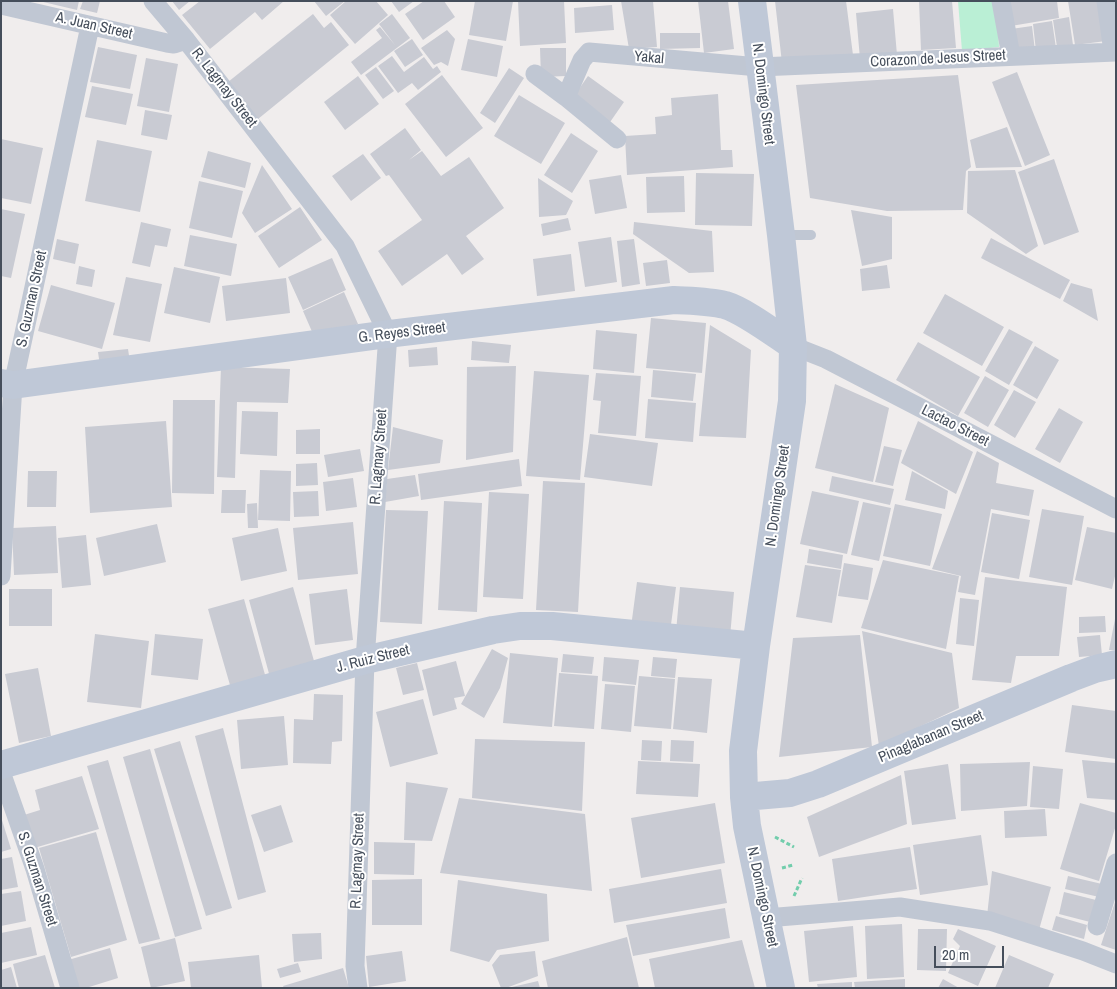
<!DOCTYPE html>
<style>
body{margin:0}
#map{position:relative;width:1117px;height:989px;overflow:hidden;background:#f0eded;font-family:"Archivo Narrow",sans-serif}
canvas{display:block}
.frame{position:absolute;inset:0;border:2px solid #454e5b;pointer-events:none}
.scale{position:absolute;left:934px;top:946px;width:70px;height:22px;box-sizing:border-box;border:2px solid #454e5b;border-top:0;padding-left:6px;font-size:15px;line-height:18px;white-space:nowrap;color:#454e5b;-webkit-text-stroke:4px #fff;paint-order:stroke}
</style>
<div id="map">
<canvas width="1117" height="989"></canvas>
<div class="frame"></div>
<div class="scale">20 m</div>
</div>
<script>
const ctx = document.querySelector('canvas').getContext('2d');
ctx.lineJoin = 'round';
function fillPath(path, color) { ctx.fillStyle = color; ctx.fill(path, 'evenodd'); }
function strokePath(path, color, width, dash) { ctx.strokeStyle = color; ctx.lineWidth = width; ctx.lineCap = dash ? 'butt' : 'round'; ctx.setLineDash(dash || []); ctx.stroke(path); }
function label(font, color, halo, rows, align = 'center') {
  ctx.font = font + ' "Archivo Narrow",sans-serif'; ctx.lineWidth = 4; ctx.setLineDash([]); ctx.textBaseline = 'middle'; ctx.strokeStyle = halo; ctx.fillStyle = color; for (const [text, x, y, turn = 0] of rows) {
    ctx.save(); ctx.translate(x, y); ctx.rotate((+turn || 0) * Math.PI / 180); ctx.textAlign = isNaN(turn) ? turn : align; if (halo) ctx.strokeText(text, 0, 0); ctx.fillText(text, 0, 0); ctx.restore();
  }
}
fillPath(new Path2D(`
 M958 1H996L999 47 962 51Z`), '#baefd5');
fillPath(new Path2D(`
 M39 1H79L77 10Z
 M83 1H100L97 13 80 9Z
 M172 1H190L179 10Z
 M200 1H284L262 20 255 12 210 49 182 15Z
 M314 1H345L326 16Z
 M346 1H376L388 15 355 44 330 15Z
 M391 1H414L399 12Z
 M424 1H444L455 17 423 40 405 14Z
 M475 1H513L506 41 469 35Z
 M518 1H564L566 43 520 46Z
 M621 1H653L657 47 629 49Z
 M698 1H728L734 49 704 53Z
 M775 1H846L853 55 782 63Z
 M919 1H952L956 48 921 50Z
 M1007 1H1057L1059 18 1011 26Z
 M1068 1H1101L1106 41 1075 45Z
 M612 5 614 30 575 33 574 8Z
 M893 9 897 55 860 59 856 13Z
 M313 14 324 28 331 22 349 45 258 119 228 82Z
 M392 14 410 38 361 75 351 62 382 38 376 30 380 27 395 45 379 24Z
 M1069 17 1073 45 1057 47 1053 20Z
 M1052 21 1056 48 1036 51 1033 24Z
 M1032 26 1035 51 1014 53 1011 29Z
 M447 30 455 39 448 66 441 62 434 65 421 48Z
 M660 33H700V48L660 49Z
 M412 39 423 55 405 67 394 51Z
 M468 39 503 46 497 77 461 70Z
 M98 47 137 55 130 89 90 82Z
 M540 48H566V76L541 77Z
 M392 56 404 72 424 57 433 69 437 66 441 72 418 90 412 83 398 93 378 66Z
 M146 58 178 64 169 112 137 106Z
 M376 67 394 91 383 99 365 75Z
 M509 68 524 78 495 123 480 113Z
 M1017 72 1050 155 1025 166 992 82Z
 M442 75 483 128 446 157 405 104Z
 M958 75 971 167 966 171 963 210 887 211 810 198 796 85Z
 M358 76 379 104 345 130 324 102Z
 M588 76 624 102 608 125 572 99Z
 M92 86 133 94 126 125 85 117Z
 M718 94 721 150H732L733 167 627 175 625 136 656 134 655 117 672 115 671 98Z
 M519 95 565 123 541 164 494 136Z
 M145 110 172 115 167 140 141 135Z
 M1007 127 1022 167 976 168 970 140Z
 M405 128 421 150 409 160 422 151 441 176 469 157 504 208 466 236 484 259 462 275 447 254 402 286 378 251 422 220 389 175 386 176 370 154Z
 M571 133 598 151 572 193 544 175Z
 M1 139 43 148 31 204 1 198Z
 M97 140 152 151 140 212 85 201Z
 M208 151 251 163 245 188 201 177Z
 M363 154 381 178 351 201 332 176Z
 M1054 159 1079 232 1044 245 1018 172Z
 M262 165 292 209 255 233 242 213Z
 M1015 170 1038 246 1026 254 967 213 968 171Z
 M696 173 754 174 752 226 695 225Z
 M621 175 627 208 595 214 589 180Z
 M684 176 685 212 647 213 646 177Z
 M538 178 573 201 566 215 539 217Z
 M199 181 243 191 232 238 189 228Z
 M300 207 322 240 279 268 258 236Z
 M1 209 25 214 11 278 1 276Z
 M851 210 892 217V259L862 266Z
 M568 218 571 230 543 236 541 224Z
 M141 222 171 229 167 247 155 245 150 267 132 263Z
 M634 222 712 231 714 272 689 273 633 234Z
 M190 235 237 244 231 276 184 266Z
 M611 237 617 282 585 287 578 242Z
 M991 238 1070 280 1060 299 981 258Z
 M57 239 79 244 75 264 53 259Z
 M634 239 640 284 622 287 617 241Z
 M571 254 575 291 537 296 533 259Z
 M332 258 346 290 303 310 288 277Z
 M667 260 670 283 646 286 643 263Z
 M887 265 890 288 862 291 860 269Z
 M79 266 95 270 92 287 76 284Z
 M174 267 220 277 210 323 164 313Z
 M126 277 162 284 150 342 113 335Z
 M286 278 290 313 226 321 222 286Z
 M1071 283 1092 289 1098 321 1063 301Z
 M51 285 115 303 102 349 38 331Z
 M344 292 358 324 317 343 303 311Z
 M945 294 1004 327 982 366 923 333Z
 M651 318 706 323 702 373 646 368Z
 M710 325 751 350 746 438 699 436Z
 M1009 329 1033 342 1009 385 985 371Z
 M596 330 637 334 634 373 593 369Z
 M472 341 511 345 509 363 471 360Z
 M918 342 980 377 958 416 896 380Z
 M1035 346 1059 360 1037 399 1013 385Z
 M437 347 438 365 409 367 408 350Z
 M128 349 130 362 100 366 98 352Z
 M516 366 513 452 466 460 467 367Z
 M221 367 290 369 288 403 237 402 235 478 217 477Z
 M653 370 696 374 693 401 651 397Z
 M534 371 589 375 580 480 526 476Z
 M596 373 641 376 636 436 598 433 601 401 593 400Z
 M985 376 1009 390 988 427 964 413Z
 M835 384 889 408 873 482 815 468Z
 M1014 390 1036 402 1015 438 994 425Z
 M648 399 696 403 693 442 645 438Z
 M173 400H215L214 494 172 493Z
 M1059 408 1083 422 1060 463 1035 449Z
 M242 411 278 412 277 456 240 454Z
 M166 421 172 507 90 513 85 427Z
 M918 421 973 452 956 494 901 463Z
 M393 427 443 440 440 463 388 470Z
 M320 429V454H296V430Z
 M590 434 658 443 652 486 584 477Z
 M884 446 902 450 893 486 875 482Z
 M360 449 364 471 328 477 324 455Z
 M977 451 999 463 996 483 1034 490 1029 516 991 509 975 595 958 592 961 576 932 569Z
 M519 459 522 486 421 500 418 474Z
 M317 463 318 485 296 486V464Z
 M260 470 291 471 290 521 258 520Z
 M28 471H57L56 507H27Z
 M912 471 948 491 945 509 905 500Z
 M415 475 419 496 385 502 387 479Z
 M832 476 894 489 890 505 829 491Z
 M353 478 357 507 326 511 323 482Z
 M543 481 585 483 578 612 536 610Z
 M222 490H246L245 513H221Z
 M318 491 319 516 294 517 293 492Z
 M812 491 859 501 847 554 800 544Z
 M489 492 529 494 523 599 483 597Z
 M444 501 482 503 477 612 438 610Z
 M863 502 891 508 879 561 851 555Z
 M257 503 258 528H248L247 504Z
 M895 504 942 514 930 566 883 556Z
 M1042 509 1084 516 1072 585 1029 577Z
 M386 510 428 511 422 624 380 622Z
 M992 513 1030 520 1019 579 981 572Z
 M353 522 358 574 298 580 293 528Z
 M157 524 166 562 104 576 96 538Z
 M56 526 58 573 14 575 12 528Z
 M1087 527 1116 533V572L1112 589 1075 580Z
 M278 528 287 571 241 581 232 538Z
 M86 535 91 585 62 588 58 538Z
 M809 549 843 555 841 569 807 563Z
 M883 560 959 576 946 649 861 628Z
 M844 563 873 568 868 600 838 596Z
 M805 565 841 570 832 623 796 617Z
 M985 577 1067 587 1059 656H1016L1011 683 972 680Z
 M637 582 676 587 670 632 631 627Z
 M293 587 316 668 271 681 249 600Z
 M680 587 734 592 730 637 676 632Z
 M9 589H52V626H9Z
 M347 589 353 640 315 645 309 594Z
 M960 598 979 600 974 646 956 644Z
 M244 599 267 682 232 692 208 609Z
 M1105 616 1106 632 1079 633V617Z
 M1115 619 1116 650H1109Z
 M862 631 952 653 959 708 879 746Z
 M95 634 149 641 141 708 87 702Z
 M155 634 203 639 198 680 151 675Z
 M860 635 872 747 779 757 793 638Z
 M1100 635 1102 655 1079 657 1077 637Z
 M492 649 508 658 500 688 484 718 461 704Z
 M510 653 558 658 552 727 503 723Z
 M563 654 594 657 592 674 561 672Z
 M604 657 639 660 636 685 602 681Z
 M653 657 677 659 675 678 651 676Z
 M456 661 465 696 454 698 457 709 433 716 422 670Z
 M417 663 424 690 403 695 396 668Z
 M38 668 51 736 19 743 5 674Z
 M559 673 598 676 594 729 554 726Z
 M639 676 675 679 671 729 634 726Z
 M678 677 712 679 707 733 673 729Z
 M605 684 635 686 631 732 601 729Z
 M314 694 343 695 342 741 332 742 331 764 293 763 294 719 313 720Z
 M423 699 438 754 390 767 376 712Z
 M1072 705 1116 711V759L1065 752Z
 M284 716 288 765 241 769 237 720Z
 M223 728 266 892 238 900 195 736Z
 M475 739 585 742 582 811 472 798Z
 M642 740 662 741 661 761 641 760Z
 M671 740 694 741 693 762 670 761Z
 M180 741 232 908 206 916 154 749Z
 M150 749 202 929 175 937 123 757Z
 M108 760 160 939 139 944 87 766Z
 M1082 760 1116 763V800L1087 798Z
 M638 761 700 764 698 797 636 794Z
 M1030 762 1027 806 961 811 960 764Z
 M948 764 956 819 912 825 904 771Z
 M1033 766 1063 769 1059 809 1030 807Z
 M901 775 907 824 819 857 807 817Z
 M82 776 99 829 34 848 24 815 40 810 35 790Z
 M406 782 448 788 432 841 404 840Z
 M459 798 585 814 592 891 440 873Z
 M715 803 725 863 641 878 631 818Z
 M1080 803 1116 813V825L1099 881 1060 869Z
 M281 805 293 842 264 852 251 815Z
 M1045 809 1047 836 1005 838 1004 811Z
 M1 817 11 849 1 852Z
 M96 832 127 940 71 957 39 848Z
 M981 835 988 885 920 895 913 845Z
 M374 842 415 843 414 875 374 874Z
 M910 847 917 889 838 901 832 859Z
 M12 857 18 887 1 890V859Z
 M721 869 727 903 614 923 609 889Z
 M992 871 1051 887 1039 930 987 916Z
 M1068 876 1102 884 1099 897 1065 889Z
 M422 879V925H372V880Z
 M458 880 547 894 549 941 497 950 489 962 450 951Z
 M21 891 26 921 1 926V894Z
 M1064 892 1096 900 1090 922 1059 914Z
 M1115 902H1116V950L1101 945Z
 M725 908 730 938 633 956 626 925Z
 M1056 916 1087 925 1084 939 1052 930Z
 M902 924 904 977 867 979 865 926Z
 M853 926 857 977 809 982 804 931Z
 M31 927 37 955 1 963V933Z
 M918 929H947L946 971 917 970Z
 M958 929 996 946 978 986 948 973 960 946 953 939Z
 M321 933 322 959 294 962 292 934Z
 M627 937 639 988H548L542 961Z
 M175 938 185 981 151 988 141 947Z
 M742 940 755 988H655L649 959Z
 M110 948 118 978 86 988H75L68 960Z
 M402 951 406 981 369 987 366 956Z
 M535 951 538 976 506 988H501L492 965 500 955Z
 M45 955 55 988H19L13 964Z
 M259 955 262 988H191L188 962Z
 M1009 955 1054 974 1048 988H995Z
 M298 963 301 972 280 978 277 969Z
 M11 967 17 988H1V970Z
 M343 968 349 988H284L283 986Z
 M905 979V988H855L854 982Z
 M943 979 959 988H938Z
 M538 981 540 988H512V987Z
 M852 982V988H818L817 984Z`), '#c9cbd3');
strokePath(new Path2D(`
 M775 837 794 847
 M782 868 793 865
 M794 896 802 878`), '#72cdac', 3, [4, 2.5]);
strokePath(new Path2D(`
 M782 235H811`), '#c0c7d3', 10);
strokePath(new Path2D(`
 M153 1 186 40 345 246 388 334 365 660 355 966 358 988
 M1001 1 1011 56
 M1106 1 1113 52
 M1 5 167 43 174 44 186 40
 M535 74 566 97 617 139
 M566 97 582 60 589 52 759 67 1116 52
 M793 346 826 359 1116 509
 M1 576 13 385 90 26
 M1 772 35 869 70 988
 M766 918 900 907 990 921 1083 951 1116 964
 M1097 926 1116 863`), '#c0c7d3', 19);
strokePath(new Path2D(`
 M752 1 781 235 793 346 792 401 756 646 743 751 744 797 747 826 781 988
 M1 383 13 385 388 334 674 300C691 301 709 301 725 305 745 311 775 334 793 346
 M1 765 365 660 493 630 520 626H552L756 646
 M744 797 790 793 818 784 1071 678 1095 669 1116 664`), '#bfc8d7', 28);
label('15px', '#454e5b', '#fff', [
 ["A. Juan Street",94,26,13],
 ["Yakal",649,58,5],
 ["Corazon de Jesus Street",938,59,-3],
 ["R. Lagmay Street",224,88,52],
 ["N. Domingo Street",763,94,83],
 ["S. Guzman Street",32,299,-78],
 ["G. Reyes Street",402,333,-7],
 ["Lactao Street",955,426,27],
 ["R. Lagmay Street",379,457,-86],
 ["N. Domingo Street",778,496,-82],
 ["J. Ruiz Street",373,659,-14],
 ["Pinaglabanan Street",931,737,-23],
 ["R. Lagmay Street",358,861,-88],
 ["S. Guzman Street",37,879,72],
 ["N. Domingo Street",762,897,78]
]);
</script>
